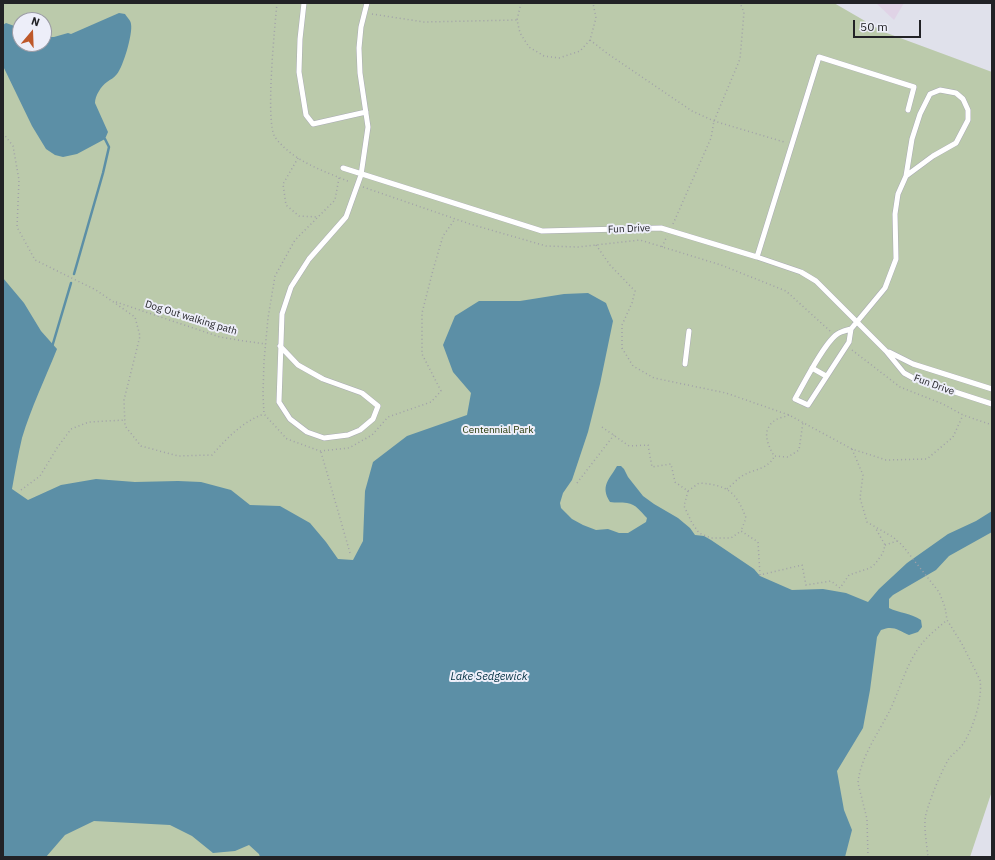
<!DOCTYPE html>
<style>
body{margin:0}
#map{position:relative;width:995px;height:860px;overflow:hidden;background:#e0e1eb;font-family:"IBM Plex Sans",sans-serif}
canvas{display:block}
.frame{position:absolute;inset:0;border:4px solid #222226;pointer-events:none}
.north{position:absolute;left:12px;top:12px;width:40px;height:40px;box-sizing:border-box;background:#edeef9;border:1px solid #9c9ca5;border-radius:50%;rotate:19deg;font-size:11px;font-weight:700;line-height:16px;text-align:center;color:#222226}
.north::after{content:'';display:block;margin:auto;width:14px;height:18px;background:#be582a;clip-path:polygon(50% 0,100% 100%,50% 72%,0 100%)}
.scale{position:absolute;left:853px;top:20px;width:68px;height:18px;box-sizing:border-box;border:2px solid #222226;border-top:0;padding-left:5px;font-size:12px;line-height:14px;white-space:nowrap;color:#222226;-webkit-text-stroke:3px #edeef9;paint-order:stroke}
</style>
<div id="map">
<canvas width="995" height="860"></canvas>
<div class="frame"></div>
<div class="north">N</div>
<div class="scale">50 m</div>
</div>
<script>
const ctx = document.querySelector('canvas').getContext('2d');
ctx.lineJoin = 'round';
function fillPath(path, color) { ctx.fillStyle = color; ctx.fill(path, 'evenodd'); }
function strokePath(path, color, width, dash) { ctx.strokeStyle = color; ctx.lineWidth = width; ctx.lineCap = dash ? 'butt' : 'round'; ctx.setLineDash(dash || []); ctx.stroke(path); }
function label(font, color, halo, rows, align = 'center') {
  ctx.font = font + ' "IBM Plex Sans",sans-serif'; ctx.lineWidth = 4; ctx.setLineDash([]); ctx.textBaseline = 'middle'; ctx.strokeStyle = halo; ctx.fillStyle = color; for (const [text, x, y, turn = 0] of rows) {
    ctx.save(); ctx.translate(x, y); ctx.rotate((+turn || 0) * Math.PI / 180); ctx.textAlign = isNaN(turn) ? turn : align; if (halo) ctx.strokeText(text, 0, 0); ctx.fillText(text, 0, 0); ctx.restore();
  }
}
fillPath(new Path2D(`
 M876 3H904L894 20Z`), '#e0d3e6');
fillPath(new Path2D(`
 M3 3H834L884 32 992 72V791L970 857H3ZM20 20H44V44H20Z`), '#bbcaab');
fillPath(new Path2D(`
 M119 13 125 14C127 17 131 21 131 24 133 34 123 67 117 74 114 78 111 79 107 82 101 86 95 96 95 103L108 132 105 139 77 154 63 157 55 155 46 149 32 126 3 66V25L6 23 20 28V44H44V37H54L68 33 71 34Z
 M3 278 24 303 41 331 57 349C45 379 31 408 22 438 18 455 15 472 12 489L28 500 61 485 96 479 135 482 178 481 201 482 231 490 250 505 280 506 310 523 326 542 338 559 353 560 363 541 365 491 373 462 407 436 467 415 471 393 453 372 443 345 455 316 479 301H520L564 294 588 293 606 303 613 321 600 384 588 432 572 480 563 493 560 503 561 508 572 519 583 525 596 530 608 529 619 533H628L646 522 647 518C641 512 636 504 627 503 621 502 616 503 610 502 600 486 609 480 617 466H621L624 469 628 477 643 496 654 504 678 518 690 528 695 535 704 536 711 540 754 569 760 576 792 590 823 589 846 593 868 602 879 589 907 563 948 534 976 521 992 511V532L949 556 936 570 893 595 889 599V608C899 613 911 613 921 620L922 627 918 632 909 635C898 630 893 625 881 630L877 637 870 690 863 728 837 771 844 810 852 830 845 857H260L259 854 249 845 235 851 213 853 192 836 170 825 94 821 65 835 46 857H3Z`), '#5c8fa6');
strokePath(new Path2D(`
 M74 274 103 173 109 147 105 139
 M52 347 71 283`), '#5c8fa6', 2.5);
const lane = new Path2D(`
 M304 3 300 39 299 72 306 115 313 124 366 112
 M343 168 542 231 661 228 757 257 801 272 816 281 886 351 904 373 915 379 992 404
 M757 257 819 57 914 87 908 110
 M851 329C847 330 843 331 839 333 826 339 803 385 795 399L808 405 849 342 851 329 885 288 896 259 895 214 898 194 906 176 912 139 920 114 930 94 940 90 956 93 963 99 968 110V120L956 143 933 156 906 176
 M280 346 298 365 323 379 362 393 378 406 373 419 360 430 348 435 324 438 307 432 290 419 279 402 282 314 291 287 309 259 346 217 361 175 368 127 360 73 359 48 361 27 367 3
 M889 352 913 364 992 389
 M685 364 689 331
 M812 368 826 376`);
strokePath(lane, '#aaabb5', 6);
strokePath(new Path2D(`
 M277 3C275 25 265 122 275 137 292 161 324 171 350 182
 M521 3 517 20 520 33 529 47 544 56 559 58 580 51 590 40 596 18 593 3
 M372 14 424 22 517 20
 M590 40 608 54 692 111 714 121 784 142
 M3 133 13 146 19 180 17 227 35 260 96 290 135 317 140 336 124 400 125 426 141 446 178 456 212 455C227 438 242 422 264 414
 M298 158 283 184 286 205 299 216 318 217
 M339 178 335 200 295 240 275 276 268 318 264 361 263 394 264 414 287 439 320 451 349 448 372 435 388 417 431 402 441 391 422 354V313L433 270 443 236 455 219
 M363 187 470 224 546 246 578 247 640 240 721 265 786 291 830 331
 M673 224 711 138 714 121 740 59 744 12 740 3
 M596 245 610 265 635 291 632 303 622 325V348L633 366 654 378 726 393 789 415 852 449 886 460 927 459 953 437 963 415
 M662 247 667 236
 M116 302 220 337 244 341 266 344
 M852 350 900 387 943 404 963 415 992 425
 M789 415C785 417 777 418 774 421 761 431 768 445 774 456L788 457 799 450 803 422
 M602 427 629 446 648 445 652 467 671 464 675 482 688 491 684 506 692 523 699 533 711 538H731L741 531 758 542 760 575 802 565 806 585 831 581 840 588 849 575 870 568 875 564 883 553 885 545 876 529
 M852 449 863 475 860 498 867 522 893 537 902 545 939 592 945 607 947 620 962 644 980 680C983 698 973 729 963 744 959 750 952 754 948 760 939 777 931 796 926 814 923 825 927 845 928 857
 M321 452 350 553
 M577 483 614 435
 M727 489C732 485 737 479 742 476 753 469 767 470 774 457
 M21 490 40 476 57 448 71 429 89 422 125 420
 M688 491 699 483C727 485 736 491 746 518L741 531
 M885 545 897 541
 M868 857 867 819 858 783C860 758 879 732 890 710 900 689 906 665 920 646 927 636 938 628 947 620`), '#a1a1a9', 1.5, [1, 3]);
strokePath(lane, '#fff', 5);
label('10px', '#222226', '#edeef9', [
 ["Fun Drive",629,229,-2],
 ["Dog Out walking path",191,318,17],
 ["Fun Drive",934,385,20]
]);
label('10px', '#273907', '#edeef9', [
 ["Centennial Park",498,430]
]);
label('italic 11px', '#002f40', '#edeef9', [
 ["Lake Sedgewick",489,677]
]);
</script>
